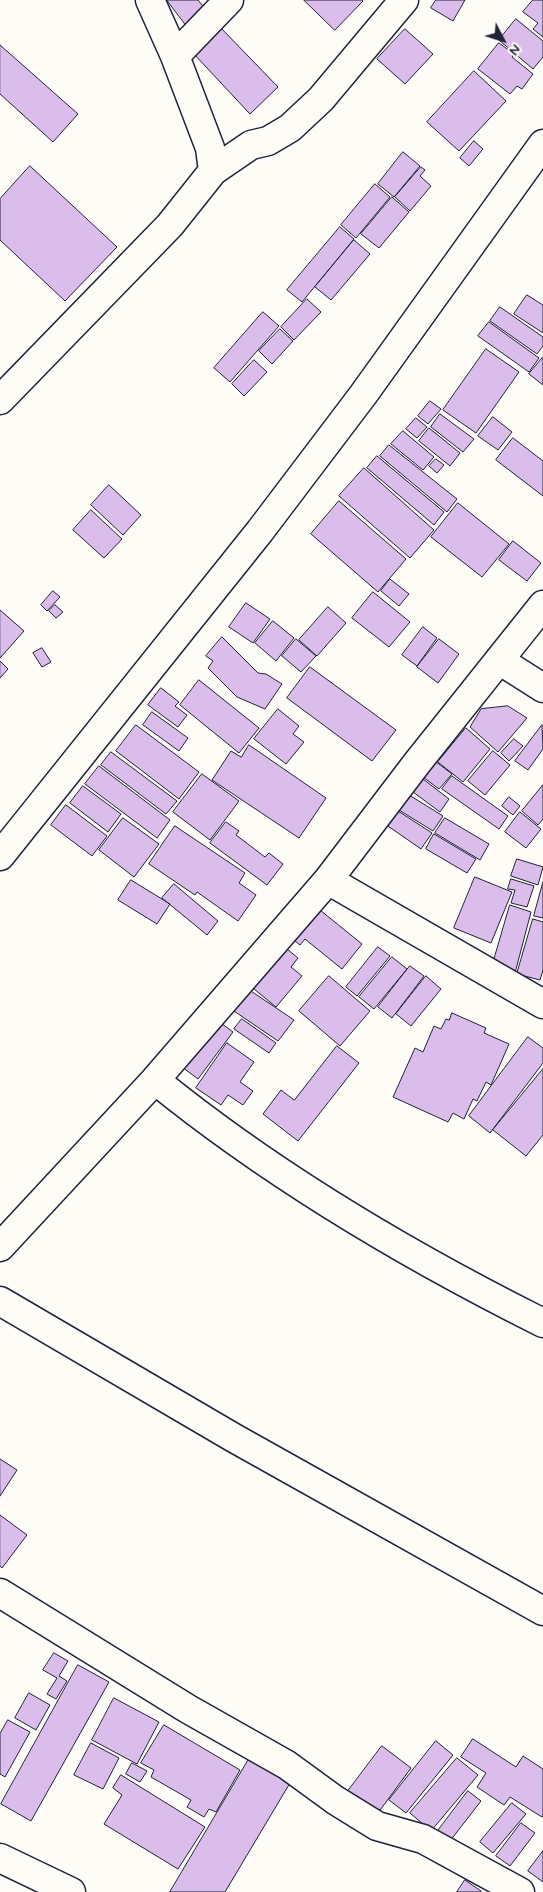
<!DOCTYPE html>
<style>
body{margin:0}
#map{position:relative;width:543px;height:1892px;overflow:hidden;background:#fdfcf7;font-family:Mynerve,sans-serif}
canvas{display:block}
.north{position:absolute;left:478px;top:15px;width:50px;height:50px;-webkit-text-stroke:4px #fdfcf7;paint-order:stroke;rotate:130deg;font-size:14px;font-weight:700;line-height:20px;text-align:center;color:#22223b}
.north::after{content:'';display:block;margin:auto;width:18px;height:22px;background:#22223b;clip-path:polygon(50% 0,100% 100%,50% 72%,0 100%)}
</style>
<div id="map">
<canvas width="543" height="1892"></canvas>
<div class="north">N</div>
</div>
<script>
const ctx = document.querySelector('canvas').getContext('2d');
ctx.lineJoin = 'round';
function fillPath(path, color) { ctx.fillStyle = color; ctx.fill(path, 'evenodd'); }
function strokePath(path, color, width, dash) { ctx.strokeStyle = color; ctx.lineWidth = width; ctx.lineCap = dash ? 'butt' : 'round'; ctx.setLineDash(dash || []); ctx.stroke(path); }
const building = new Path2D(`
 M167 0H198L206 10 186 25Z
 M304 0H362L363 1 335 30Z
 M436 0H465L453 21 431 8Z
 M533 0H543V37L533 29 538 23 523 12Z
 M516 19 543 41V57L533 69 499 40Z
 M220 27 278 87 250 114 193 53Z
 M405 29 433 54 405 84 377 59Z
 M499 43 514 54 512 57 533 74 522 89 517 86 510 94 478 69Z
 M0 45 78 114 53 142 0 94Z
 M474 71 506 101 459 151 427 122Z
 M474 141 483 149 469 166 460 158Z
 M403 152 420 166 394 197 378 184Z
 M30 166 117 247 65 301 0 240V199Z
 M421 167 425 170 420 176 431 186 410 211 395 197Z
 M375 184 390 197 356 238 341 225Z
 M392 197 409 212 379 248 361 234Z
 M340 227 354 239 302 302 287 290Z
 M354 240 370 254 331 300 315 287Z
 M527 295 543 305V333L514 314Z
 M307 299 321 312 294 340 281 327Z
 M500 307 543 337V346L537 354 490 321Z
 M263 312 279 326 230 382 214 368Z
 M489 322 539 358 529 372 478 336Z
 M280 329 293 341 272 364 259 351Z
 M486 349 519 372 476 433 443 410Z
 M543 357V385L529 374Z
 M254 360 267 372 244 396 232 384Z
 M430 401 441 409 428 424 418 416Z
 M440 414 474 439 463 452 431 427Z
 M493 417 512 432 498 450 478 436Z
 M416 418 427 427 417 438 406 429Z
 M429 428 460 453 450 466 419 441Z
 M403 431 434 457 423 470 391 444Z
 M513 438 543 461V496L496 460Z
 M389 445 457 499 447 512 380 456Z
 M377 456 444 512 434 525 367 468Z
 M436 459 444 465 437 473 429 466Z
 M364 468 434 530 410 558 339 496Z
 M109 485 141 515 123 535 91 505Z
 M339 501 406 559 378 592 311 534Z
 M458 503 509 544 482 577 431 537Z
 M91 510 122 539 104 558 73 530Z
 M513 541 541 563 527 581 499 560Z
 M390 579 409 594 399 606 381 591Z
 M53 591 60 597 47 611 41 605Z
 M373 592 410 622 389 647 352 618Z
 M246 603 270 619 253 643 229 627Z
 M55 605 63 612 56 618 49 611Z
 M328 607 346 623 317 656 299 640Z
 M0 610 24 631 0 658Z
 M273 621 294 638 276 661 255 643Z
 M423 627 437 638 417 666 402 655Z
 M222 637 258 673 266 674 282 684 265 709 237 697 208 668 213 661 206 656Z
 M296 639 316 656 301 672 282 656Z
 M439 639 459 654 438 683 417 667Z
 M42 648 51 662 42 667 33 653Z
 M0 661 8 669 0 678Z
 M310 667 396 730 372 761 287 698Z
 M199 680 259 728 239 753 180 705Z
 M161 688 179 702 175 706 187 715 178 727 148 705Z
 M508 706 527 718 498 752 470 727 481 709Z
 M278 709 299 726 293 734 304 742 286 764 254 739Z
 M152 712 188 738 179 751 143 725Z
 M136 725 199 772 179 799 116 751Z
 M542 725 543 749 528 770 515 761Z
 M466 728 490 749 463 782 438 762Z
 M514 739 523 746 509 761 501 753Z
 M249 745 326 798 299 838 212 780 231 751 241 757Z
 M493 751 510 765 485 795 468 781Z
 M111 752 177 801 166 814 101 765Z
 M435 761 452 774 439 789 423 777Z
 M99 766 170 820 157 838 85 784Z
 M202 774 239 801 210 840 173 812Z
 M452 776 508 816 499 829 442 789Z
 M423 779 449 799 440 812 413 792Z
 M543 785V819L538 825 522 811Z
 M83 786 121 814 108 832 70 803Z
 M409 795 443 816 433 831 399 810Z
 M509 797 520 806 513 815 502 806Z
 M66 805 107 836 92 856 51 825Z
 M395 809 432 833 421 849 385 824Z
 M520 812 541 829 526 848 505 832Z
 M123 818 159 844 134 877 99 850Z
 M445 818 489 844 480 860 435 833Z
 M226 822 239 831 236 835 265 857 269 853 283 864 267 885 210 843Z
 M175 826 245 873 239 883 256 895 238 921 197 892 195 895 149 864Z
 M434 834 476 859 467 873 426 849Z
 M517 859 543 867 538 885 511 876Z
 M475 877 512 892 491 943 454 928Z
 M511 879 534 886 527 907 511 903 515 890 508 889Z
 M131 880 170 904 157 924 118 900Z
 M543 882V918L534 916Z
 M174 884 218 921 207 935 162 898Z
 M510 905 531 912 515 973 492 967Z
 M315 906 362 944 342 969 305 939 300 945 290 937Z
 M533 919 543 922V970L540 980 517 974Z
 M281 944 298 958 291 967 302 976 276 1007 248 984Z
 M378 947 390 956 357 996 346 987Z
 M392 957 407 969 374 1009 359 997Z
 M410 966 424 976 392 1018 378 1007Z
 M329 976 370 1011 340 1046 299 1011Z
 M426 976 441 989 411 1026 396 1014Z
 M245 987 294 1020 278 1041 231 1009Z
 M452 1013 486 1028 484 1033 509 1044 491 1085 486 1082 477 1101 473 1099 464 1119 453 1113 448 1122 393 1097 415 1048 423 1052 434 1026 441 1029 446 1019 449 1020Z
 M242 1019 276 1043 269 1053 234 1029Z
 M217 1020 233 1032 198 1079 182 1067Z
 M528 1037 543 1048V1063L490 1133 469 1116Z
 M227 1043 254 1062 240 1082 253 1091 243 1105 228 1095 221 1105 196 1088Z
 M337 1046 359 1063 298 1141 263 1114 281 1090 294 1100Z
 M543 1069V1135L526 1156 493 1130Z
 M0 1459 17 1470 0 1496Z
 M0 1515 27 1535 2 1568 0 1566Z
 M54 1653 68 1661 59 1676 67 1681 56 1699 47 1694 57 1678 43 1670Z
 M78 1665 109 1682 31 1821 1 1804Z
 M29 1693 50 1705 36 1730 15 1718Z
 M114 1698 159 1722 137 1764 92 1740Z
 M8 1720 30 1732 5 1777 0 1774V1734Z
 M164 1725 240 1770 216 1812 209 1809 204 1817 187 1807 191 1800 151 1777 154 1770 141 1763Z
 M473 1739 516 1767 523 1756 543 1769V1815L542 1817 510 1797 504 1805 477 1787 486 1773 461 1757Z
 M436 1741 453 1755 406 1813 389 1800Z
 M91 1743 119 1758 103 1789 74 1775Z
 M382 1746 411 1768 375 1817 345 1795Z
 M457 1758 478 1775 431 1831 410 1813Z
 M249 1759 290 1783 225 1892H170Z
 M132 1763 147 1771 140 1782 126 1774Z
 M121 1775 205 1827 178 1869 104 1824 122 1795 113 1788Z
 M468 1791 481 1801 450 1841 437 1832Z
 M512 1803 526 1814 493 1853 480 1842Z
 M521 1823 535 1833 510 1866 496 1856Z
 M543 1851V1882L528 1871Z
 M465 1880 481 1891V1892H457Z`);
fillPath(building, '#dabdea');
strokePath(building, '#22223b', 1);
const minor = new Path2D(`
 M175 56 229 0
 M213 171 251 145 268 141 290 128 321 99 404 0
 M0 400 170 225 213 171 210 148 175 56 150 0
 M499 660 543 688
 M0 856 260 531 363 395 543 144
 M328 880 543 1004
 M155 1080C273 1176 407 1255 543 1323
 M0 1247 155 1080 328 880 417 763 543 605
 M0 1301 234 1438 543 1611
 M0 1593 188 1709 287 1765 335 1800 377 1826 423 1839 520 1892
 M0 1858 71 1892`);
strokePath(minor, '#22223b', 31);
strokePath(minor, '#fdfcf7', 28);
</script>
